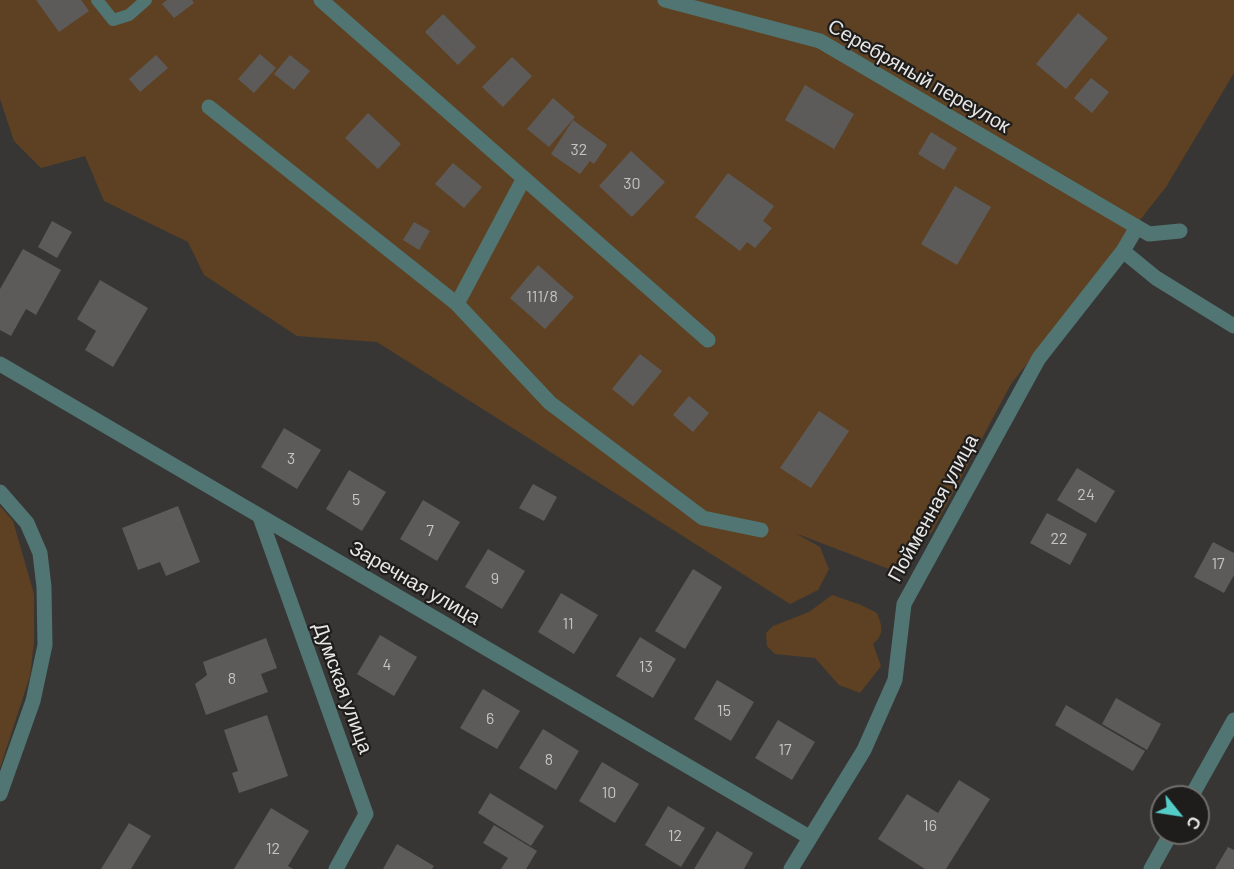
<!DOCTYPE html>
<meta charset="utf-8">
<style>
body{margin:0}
#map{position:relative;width:1234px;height:869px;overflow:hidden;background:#383634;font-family:Barlow,sans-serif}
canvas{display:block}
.north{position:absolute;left:1150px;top:785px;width:60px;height:60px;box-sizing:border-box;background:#1e1d1c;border:2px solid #6f6e6d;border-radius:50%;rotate:120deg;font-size:16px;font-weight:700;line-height:24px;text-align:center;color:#e8e7e6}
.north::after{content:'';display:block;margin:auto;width:21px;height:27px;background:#54cdc8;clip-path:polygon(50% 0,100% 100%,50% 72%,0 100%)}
</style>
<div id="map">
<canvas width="1234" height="869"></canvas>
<div class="north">С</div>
</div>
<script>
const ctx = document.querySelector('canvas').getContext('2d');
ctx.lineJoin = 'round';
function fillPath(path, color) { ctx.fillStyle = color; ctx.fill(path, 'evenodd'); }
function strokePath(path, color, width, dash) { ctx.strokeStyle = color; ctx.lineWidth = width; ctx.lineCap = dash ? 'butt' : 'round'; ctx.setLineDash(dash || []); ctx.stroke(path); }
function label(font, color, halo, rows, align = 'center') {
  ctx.font = font + ' Barlow,sans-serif'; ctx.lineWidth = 4.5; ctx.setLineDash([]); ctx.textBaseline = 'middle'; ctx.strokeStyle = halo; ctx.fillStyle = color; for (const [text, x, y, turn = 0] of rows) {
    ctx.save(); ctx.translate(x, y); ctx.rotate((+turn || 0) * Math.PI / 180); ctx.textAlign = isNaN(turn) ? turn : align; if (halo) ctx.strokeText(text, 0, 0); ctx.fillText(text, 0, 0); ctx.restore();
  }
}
fillPath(new Path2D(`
 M0 0H1234V73L1166 187 1011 384 932 532 889 569 795 533 820 547 829 569 818 590 790 604 377 342 297 336 204 275 188 242 104 201 85 156 41 168 14 141 0 99Z
 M0 506 13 521 34 594V642L30 676 0 768Z
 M832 595 861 605 877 613C882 626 885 634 873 644L881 666 860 693 839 685 815 658 775 654 767 646 766 633 773 626 809 612Z`), '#5e4122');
fillPath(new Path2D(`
 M36 0H81L89 11 59 32Z
 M167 0H192L194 3 174 18 162 4Z
 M1078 13 1108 38 1066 89 1036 64Z
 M443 14 476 47 458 65 425 32Z
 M260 54 276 68 254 93 238 79Z
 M156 55 168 68 140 92 129 79Z
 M290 55 310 71 294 90 274 74Z
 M512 57 532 76 503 107 482 87Z
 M1091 78 1109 92 1092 113 1074 98Z
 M805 85 854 114 834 149 785 120Z
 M553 98 575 117 549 147 527 129Z
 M368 113 401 144 378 169 345 138Z
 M573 120 607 145 594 164 590 161 580 174 551 154Z
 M931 132 957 148 944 170 918 154Z
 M631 151 665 182 632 217 599 186Z
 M453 163 482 187 464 208 435 184Z
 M728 173 774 206 763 221 772 228 755 248 747 242 740 251 695 217Z
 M955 186 991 207 957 265 921 244Z
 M52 221 72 232 57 258 38 247Z
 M414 222 430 231 419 250 403 240Z
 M23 249 61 270 36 315 26 309 11 336 0 330V289Z
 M538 265 574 297 545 329 510 298Z
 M100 280 148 308 113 367 85 350 96 331 77 319Z
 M640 354 662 371 633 406 612 389Z
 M689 396 709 413 693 432 673 415Z
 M819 411 849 431 811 488 780 468Z
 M284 428 321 450 297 489 261 467Z
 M1077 468 1115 491 1096 523 1057 500Z
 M349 470 386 492 362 531 326 509Z
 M533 484 557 497 544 521 519 508Z
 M423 500 460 522 437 561 400 539Z
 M178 506 200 562 166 576 160 562 138 570 122 528Z
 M1047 513 1087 534 1070 565 1030 543Z
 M1213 542 1234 553V575L1224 593 1194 577Z
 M488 549 525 571 502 609 465 587Z
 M693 569 722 587 685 649 655 631Z
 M561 593 598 615 574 654 538 632Z
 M380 635 417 657 394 696 357 674Z
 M640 637 676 659 653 698 616 676Z
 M266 638 277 668 261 674 268 692 206 715 195 684 207 675 203 662Z
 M717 680 754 702 731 741 694 719Z
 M483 689 520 711 497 749 460 728Z
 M1116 698 1161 724 1147 750 1102 724Z
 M1066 705 1145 751 1133 771 1055 725Z
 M267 715 288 776 239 793 232 773 238 771 224 730Z
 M778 720 815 742 792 780 755 758Z
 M543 729 579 751 556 790 519 768Z
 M602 762 639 784 615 823 579 801Z
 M959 780 990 799 946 869H925L878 839 907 794 938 813Z
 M490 793 544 826 531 846 478 813Z
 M668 806 705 828 681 867 645 845Z
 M271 808 309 831 288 866 293 869H234Z
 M129 823 151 836 131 869H101Z
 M494 825 537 851 526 869H501L508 858 483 843Z
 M717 831 753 853 744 869H694Z
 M397 844 434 866 432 869H383Z
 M1228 847 1234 850V869H1215Z`), '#5d5b59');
strokePath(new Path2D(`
 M97 0 113 20 129 15 146 0`), '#507572', 12);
strokePath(new Path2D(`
 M321 0 708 340
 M665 0 820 41 1149 234 1180 231
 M209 107 457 304 550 403 703 518 761 530
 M1123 251 1156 278 1234 326
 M457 304 524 178
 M0 364 809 837
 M0 492 27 523 40 553 44 587 45 645 33 701 0 794
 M260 517 366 814 336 869
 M1191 797 1234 720
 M791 869 864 750 895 680 904 604 1039 358 1123 251 1137 227
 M1151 869 1171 833`), '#507572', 15);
label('16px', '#c5c4c3', null, [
 ["32",579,150],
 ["30",632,184],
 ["111/8",542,297],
 ["3",291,459],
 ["24",1086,495],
 ["5",356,500],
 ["7",430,531],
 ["22",1059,539],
 ["17",1218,564],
 ["9",495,579],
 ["11",568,624],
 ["4",387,665],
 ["13",646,667],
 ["8",232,679],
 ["15",724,711],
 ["6",490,719],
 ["17",785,750],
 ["8",549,760],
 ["10",609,793],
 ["16",930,826],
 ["12",675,836],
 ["12",273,849]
]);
label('20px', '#e8e7e6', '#1e1d1c', [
 ["Серебряный переулок",919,76,30],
 ["Пойменная улица",933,508,-61],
 ["Заречная улица",415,583,30],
 ["Думская улица",343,688,70]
]);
</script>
